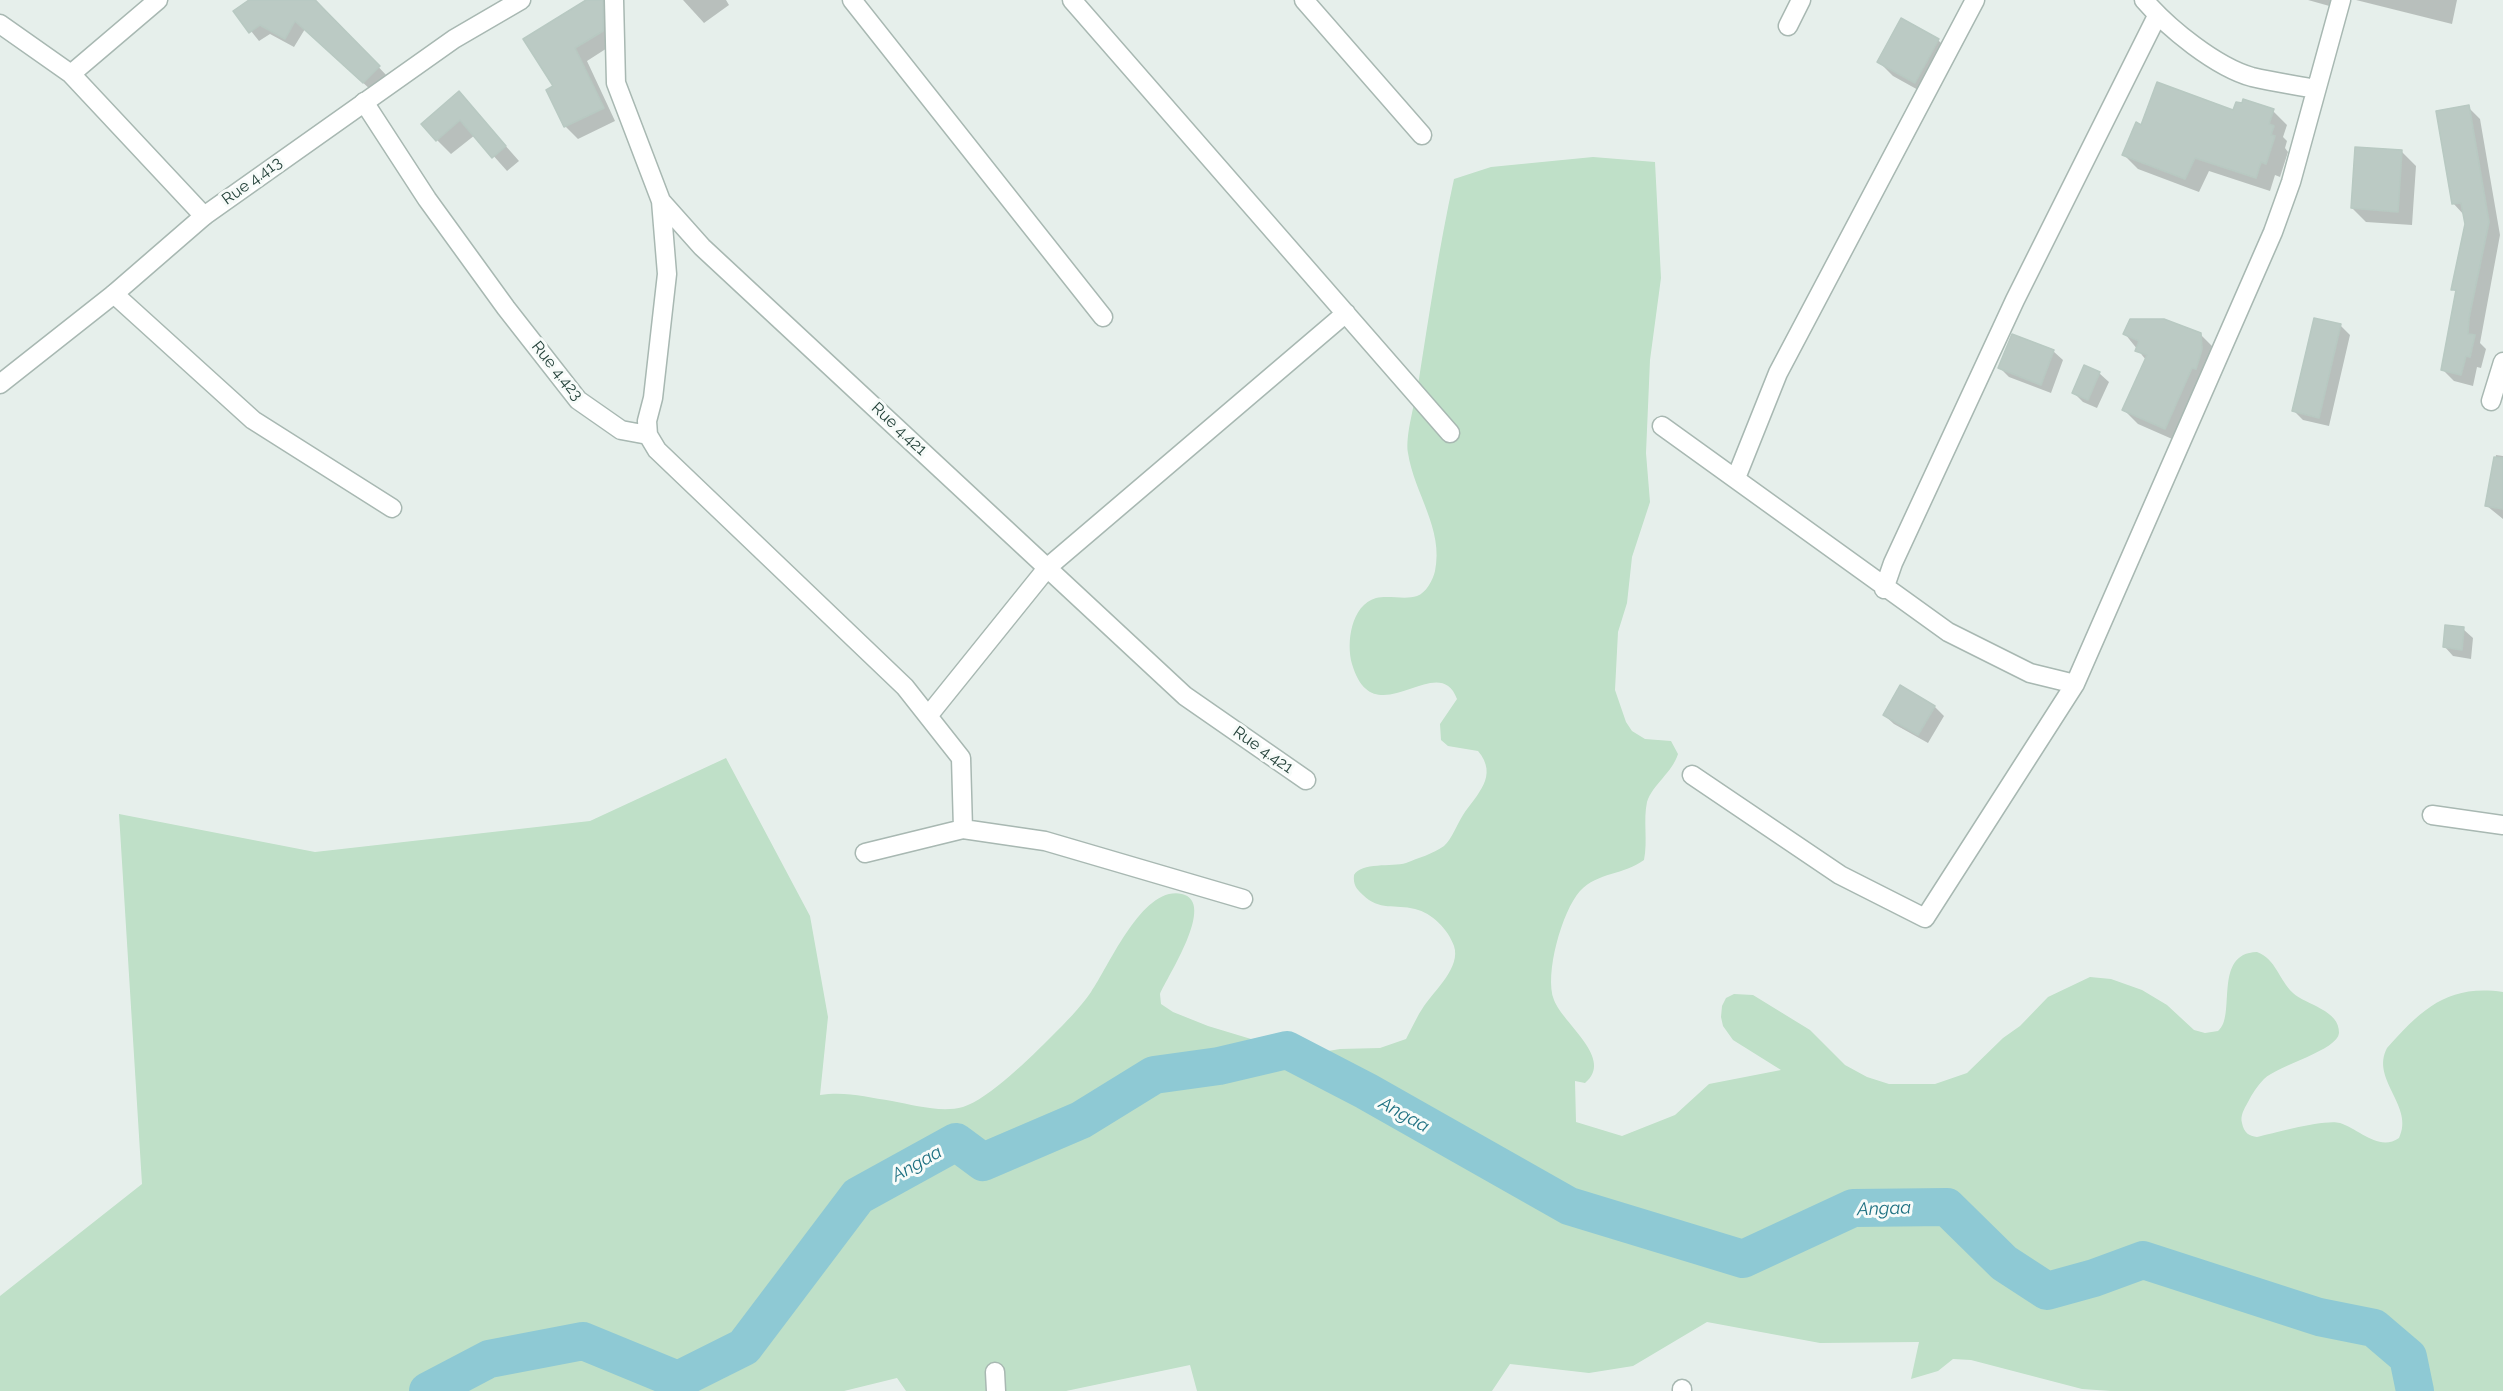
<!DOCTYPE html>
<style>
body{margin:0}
canvas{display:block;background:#e6efeb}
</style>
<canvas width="2503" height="1391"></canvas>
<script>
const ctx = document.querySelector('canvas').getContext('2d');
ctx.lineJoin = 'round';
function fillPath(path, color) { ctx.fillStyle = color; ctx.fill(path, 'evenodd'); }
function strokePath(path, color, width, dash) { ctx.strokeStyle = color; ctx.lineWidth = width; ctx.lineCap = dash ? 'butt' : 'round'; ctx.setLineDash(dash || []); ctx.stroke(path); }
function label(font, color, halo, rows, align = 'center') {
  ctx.font = font + ' Raleway,sans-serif'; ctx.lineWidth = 6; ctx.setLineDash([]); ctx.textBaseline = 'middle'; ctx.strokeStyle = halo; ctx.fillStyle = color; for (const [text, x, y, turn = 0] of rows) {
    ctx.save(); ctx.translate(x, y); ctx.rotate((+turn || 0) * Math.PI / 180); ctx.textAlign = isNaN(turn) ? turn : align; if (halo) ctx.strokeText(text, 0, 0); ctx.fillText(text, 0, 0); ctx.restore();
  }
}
fillPath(new Path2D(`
 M1593 157 1655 162 1661 278 1650 360 1646 453 1650 502 1632 557 1627 603 1618 632 1615 690 1626 722 1632 731 1645 739 1671 741 1678 754C1672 773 1653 784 1647 802 1643 820 1648 841 1644 860 1624 875 1598 872 1580 891 1562 911 1544 975 1554 1000 1563 1024 1615 1059 1585 1083L1575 1081 1576 1122 1622 1136 1675 1115 1709 1084 1781 1070 1733 1040 1723 1026 1721 1017 1722 1006 1726 998 1734 994 1753 995 1810 1030 1845 1065 1867 1077 1889 1084H1935L1967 1073 2003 1038 2020 1026 2048 997 2090 977 2111 979 2142 990 2167 1005 2194 1030 2205 1033 2218 1031C2237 1017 2212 953 2257 952 2276 959 2279 980 2293 993 2306 1005 2340 1010 2339 1033 2338 1050 2279 1065 2264 1079 2257 1086 2252 1094 2248 1102 2244 1109 2240 1116 2242 1123 2244 1133 2249 1136 2257 1137 2275 1133 2324 1119 2340 1123 2359 1129 2379 1152 2399 1138 2415 1106 2370 1080 2387 1048 2422 1009 2448 984 2503 992V1391H2111L2082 1389 1971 1360 1953 1359 1938 1371 1911 1379 1919 1342 1820 1343 1707 1322 1633 1366 1589 1373 1510 1364 1492 1391H1197L1190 1365 1066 1391H906L897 1378 844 1391H0V1296L142 1184 119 814 315 852 590 821 726 758 810 916 828 1017 820 1095C845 1091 867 1097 892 1101 914 1105 941 1113 963 1107 989 1099 1032 1056 1052 1036 1065 1023 1080 1008 1091 992 1109 967 1142 885 1182 894 1217 902 1167 977 1160 994L1161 1004 1173 1012 1208 1026 1304 1055 1340 1049 1380 1048 1406 1039C1412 1028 1417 1016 1424 1006 1435 990 1461 967 1454 946 1448 929 1432 913 1415 909 1395 904 1379 911 1363 895 1356 889 1353 884 1354 875 1361 862 1392 867 1406 863 1418 858 1433 854 1444 846 1452 839 1457 824 1463 815 1477 794 1499 776 1478 751L1448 746 1441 740 1440 724 1457 699C1438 648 1374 739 1352 664 1346 643 1351 605 1376 598 1389 595 1405 600 1417 596 1426 593 1433 580 1435 571 1444 529 1414 493 1408 453 1405 436 1415 403 1418 385 1429 316 1439 247 1454 179L1491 167Z`), '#bfe0c8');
fillPath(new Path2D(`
 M251 0H316L387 76 372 91 305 29 294 47 270 34 259 41 235 11Z
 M589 0H609L615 43 587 61 615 121 578 139 565 126 555 87Z
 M683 0H726L729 5 704 23Z
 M2308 0H2342L2340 9Z
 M2356 0H2457L2452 24Z
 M1938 40 1952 54 1929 96 1893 76 1879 62Z
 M459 93 519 161 507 171 475 135 451 154 437 140Z
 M2468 107 2480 119 2500 235 2480 343 2486 349 2481 368 2477 367 2473 386 2454 381 2442 369 2457 293 2453 289 2466 224 2464 215 2453 203Z
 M2273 111 2287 125 2283 137 2287 141 2285 148 2288 152 2280 177 2275 175 2270 191 2209 171 2199 192 2138 169 2124 155 2142 127 2234 112Z
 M2402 152 2416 166 2412 225 2366 222 2352 208Z
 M2340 325 2350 335 2329 426 2303 420 2294 411Z
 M2125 334H2200L2214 348 2179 442 2138 424 2124 410 2146 360Z
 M2053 351 2063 360 2051 393 2009 377 2000 368Z
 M2099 373 2109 382 2097 408 2083 402 2074 393Z
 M2496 455 2503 456V519L2487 506Z
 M2463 629 2473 638 2471 659 2453 656 2444 646Z
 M1935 707 1944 716 1928 743 1894 724 1884 715Z`), '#0003');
strokePath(new Path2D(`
 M428 1391 489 1359 583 1341 678 1380 744 1347 858 1196 956 1142 983 1162 1081 1120 1154 1075 1219 1066 1287 1050 1366 1091 1569 1206 1743 1259 1853 1208 1947 1207 2004 1263 2047 1291 2094 1278 2143 1260 2319 1317 2374 1328 2408 1357 2415 1391`), '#8ec9d4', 38);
const building = new Path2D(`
 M249 0H315L380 66 363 83 295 21 285 39 260 25 249 33 233 11Z
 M586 0H603V31L575 48 604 108 564 127 546 90 553 86 523 39Z
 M1901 18 1939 39 1915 83 1877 62Z
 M2157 82 2233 110 2236 102 2242 103 2243 99 2274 109 2269 124 2274 126 2271 135 2275 136 2266 164 2261 162 2256 178 2195 158 2185 179 2122 155 2136 122 2141 125Z
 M459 91 506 146 492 158 460 120 436 141 421 124Z
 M2469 105 2489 222 2469 318 2468 334 2475 335 2470 357 2466 356 2461 375 2441 370 2456 290H2451L2465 224 2461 203 2452 204 2436 111Z
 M2355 147 2402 150 2398 212 2351 208Z
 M2314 318 2341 324 2319 418 2292 411Z
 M2130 319H2164L2201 333 2202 349 2196 369 2192 368 2165 429 2122 410 2147 355 2135 351 2139 341 2123 334Z
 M2012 334 2054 350 2041 385 1998 368Z
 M2084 365 2100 372 2088 400 2072 393Z
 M2494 457 2503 458V509L2485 506Z
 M2445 625 2464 627 2462 650 2443 647Z
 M1900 685 1935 706 1918 735 1883 715Z`);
fillPath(building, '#bbcac4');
strokePath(building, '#b8c9c2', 1.5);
const minor = new Path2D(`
 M614 0 616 83 661 201 702 247 1185 696 1306 780
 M852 0 1103 317
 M1072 0 1450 433
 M1304 0 1422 135
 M2144 0C2168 28 2216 67 2252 77 2273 82 2295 85 2316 89
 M0 24 71 74 204 216
 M1788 26 1801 0
 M71 74 158 0
 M364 102 427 199 506 308 578 400 621 430 648 435 657 450 905 687 961 758 963 829
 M114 294 253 420 392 508
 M2491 401 2503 362
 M1662 426 1948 632 2030 673 2075 684
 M648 435 647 421 653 398 667 274 661 201
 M1736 478 1778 373 1975 0
 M1884 589 1893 563 2015 300 2157 16
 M928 716 1048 567 1346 313
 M1692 775 1840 875 1925 918 2075 684 2273 232 2291 182 2341 0
 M2432 815 2503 825
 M865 853 963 829 1045 841 1243 899
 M995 1372 996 1391
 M1682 1391V1389`);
const tertiary = new Path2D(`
 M0 384 114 294 204 216 454 39 521 0`);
strokePath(minor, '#a8b8b2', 21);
strokePath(tertiary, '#a8b8b2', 21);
strokePath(minor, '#fff', 18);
strokePath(tertiary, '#fff', 18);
label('16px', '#24423a', '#f7fbf9', [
 ["Rue 4.413",252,181,-36],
 ["Rue 4.423",557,371,51],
 ["Rue 4.421",899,429,43],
 ["Rue 4.421",1263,750,35]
]);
label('italic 18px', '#1c6f80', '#f7fbf9', [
 ["Angaa",1404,1115,29],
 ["Angaa",917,1164,-29],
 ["Angaa",1884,1209,-2]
]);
</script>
